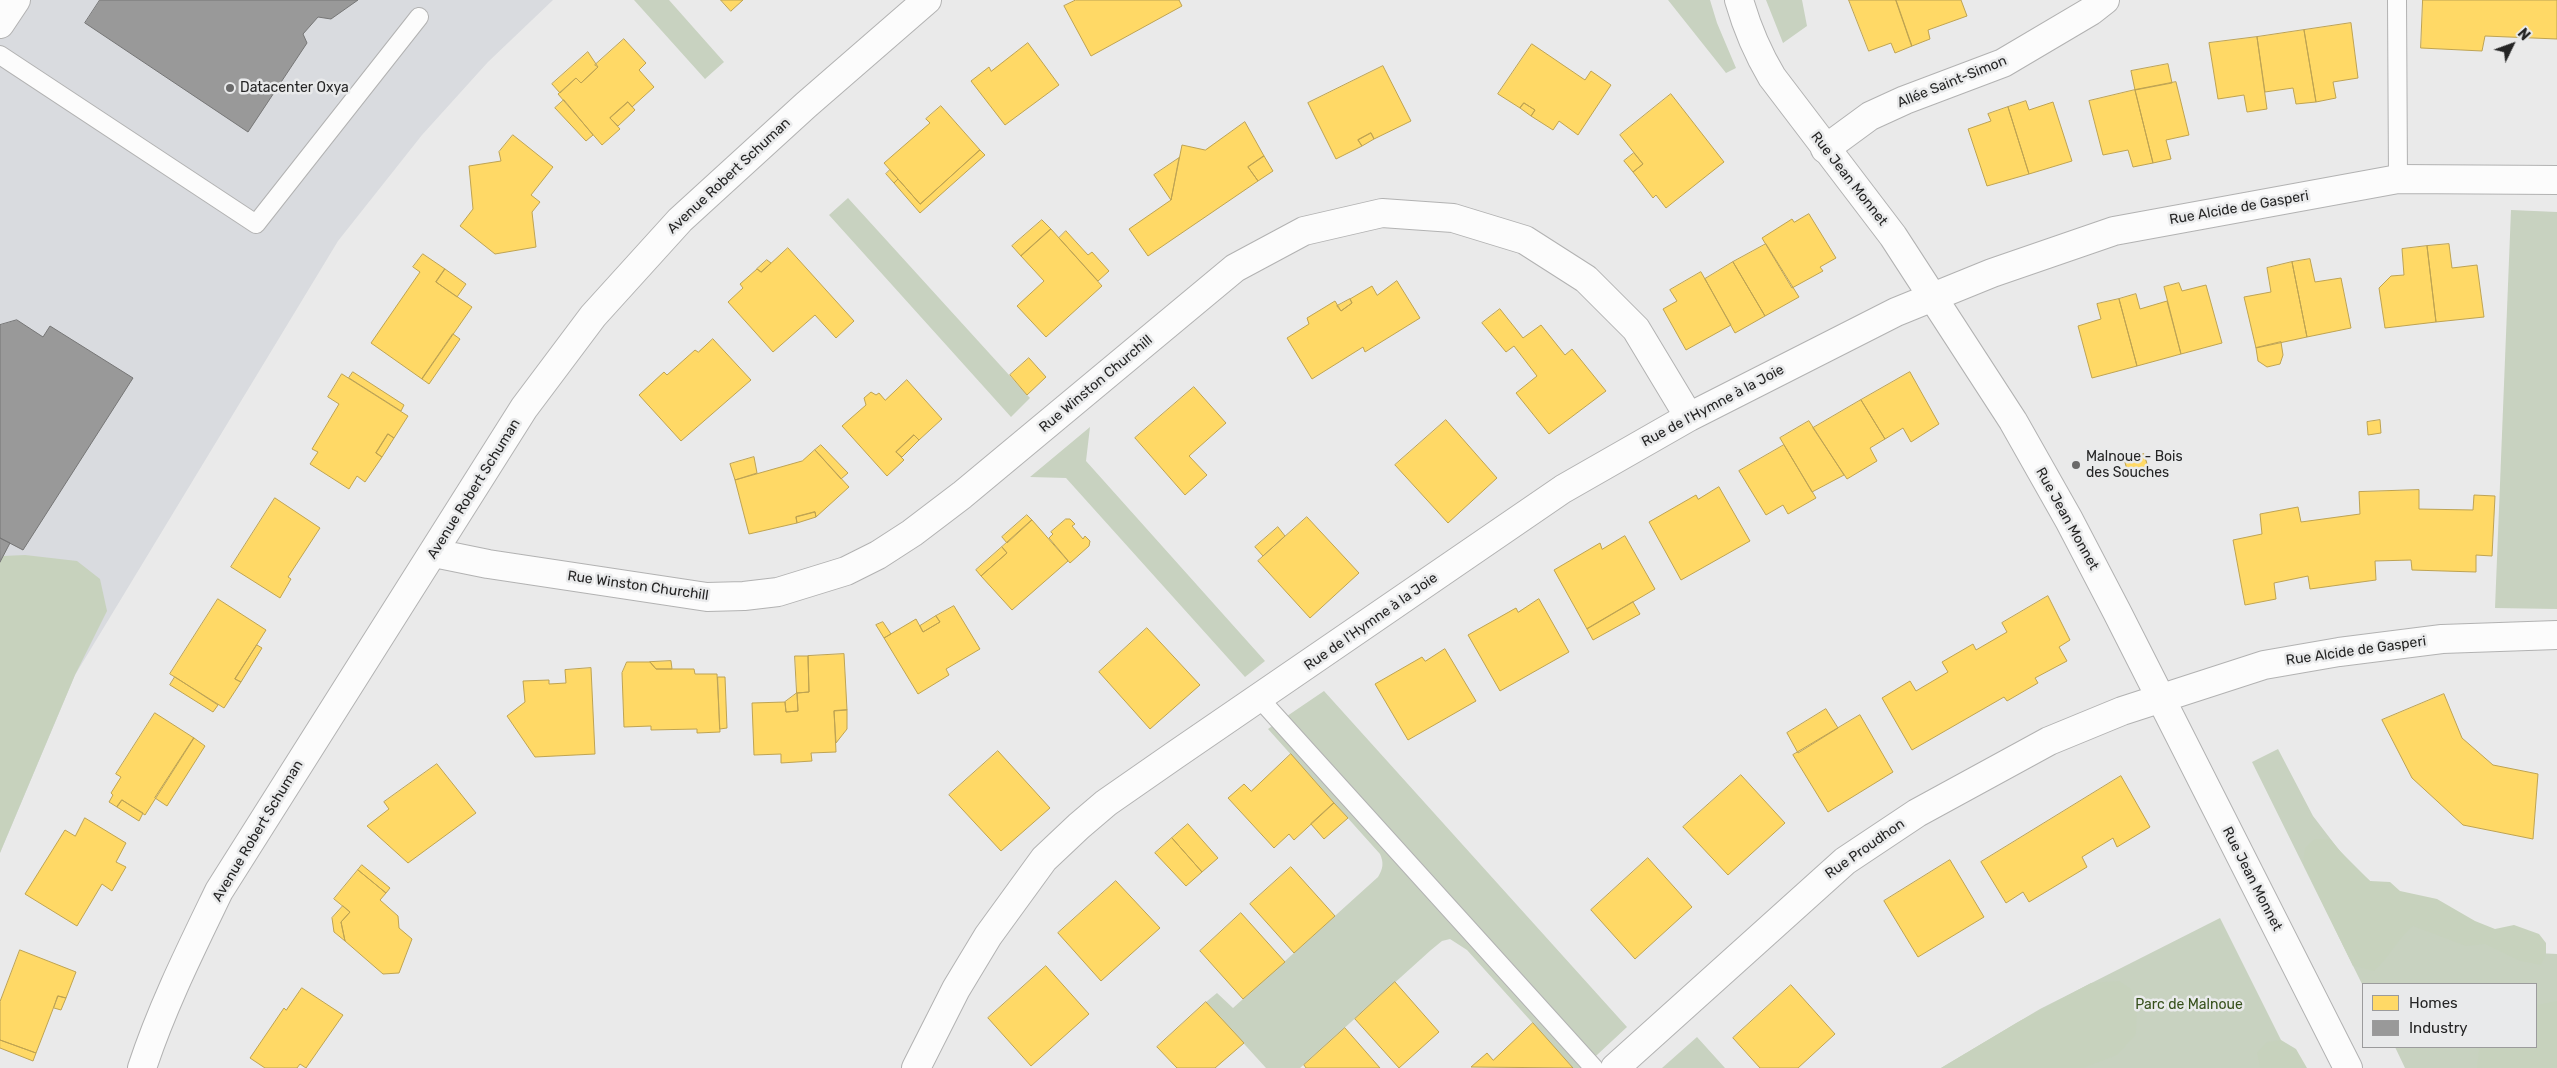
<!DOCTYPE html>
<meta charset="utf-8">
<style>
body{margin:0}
#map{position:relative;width:2557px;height:1068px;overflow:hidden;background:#eaeaea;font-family:Rubik,sans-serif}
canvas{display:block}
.legend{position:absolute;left:2362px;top:983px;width:175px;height:65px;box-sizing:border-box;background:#e9eaeb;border:1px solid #9b9b9c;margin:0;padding:6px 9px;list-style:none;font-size:15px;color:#252525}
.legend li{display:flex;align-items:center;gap:10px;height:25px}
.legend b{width:25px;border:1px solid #9b9b9c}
.north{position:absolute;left:2487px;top:20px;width:50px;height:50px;-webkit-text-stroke:4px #e9eaeb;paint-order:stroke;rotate:48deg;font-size:14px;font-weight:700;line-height:20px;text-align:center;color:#252525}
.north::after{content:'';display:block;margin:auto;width:18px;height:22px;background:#252525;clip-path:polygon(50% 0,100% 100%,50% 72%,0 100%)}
</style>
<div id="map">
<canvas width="2557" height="1068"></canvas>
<ul class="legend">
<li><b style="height:14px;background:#ffd966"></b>Homes</li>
<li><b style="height:14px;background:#999"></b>Industry</li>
</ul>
<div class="north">N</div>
</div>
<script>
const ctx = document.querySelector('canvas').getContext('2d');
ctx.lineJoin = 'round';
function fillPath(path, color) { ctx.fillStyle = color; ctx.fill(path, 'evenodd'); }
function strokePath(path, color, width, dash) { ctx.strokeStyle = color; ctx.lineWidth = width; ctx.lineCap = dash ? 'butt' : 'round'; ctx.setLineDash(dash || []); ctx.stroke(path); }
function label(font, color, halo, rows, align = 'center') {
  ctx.font = font + ' Rubik,sans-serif'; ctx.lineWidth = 5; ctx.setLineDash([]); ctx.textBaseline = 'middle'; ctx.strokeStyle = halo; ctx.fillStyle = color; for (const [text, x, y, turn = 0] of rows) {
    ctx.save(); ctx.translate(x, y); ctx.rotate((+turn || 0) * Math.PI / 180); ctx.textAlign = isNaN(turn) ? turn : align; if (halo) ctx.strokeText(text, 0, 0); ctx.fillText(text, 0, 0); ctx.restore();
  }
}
fillPath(new Path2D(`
 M0 0H553L488 62 422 135 338 241 75 675 0 853Z`), '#d9dbdf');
fillPath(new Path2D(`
 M634 0H669L724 62 705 79Z
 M1668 0H1710L1717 23 1736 68 1726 73Z
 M1766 0H1802L1807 26 1783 43Z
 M848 198 1030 398 1011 417 829 215Z
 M2511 210 2557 212V609L2495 608Z
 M1090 427 1086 461 1265 661 1245 677 1066 478 1030 477Z
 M1324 691 1627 1027 1583 1068H1573L1467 950 1450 939 1442 941 1431 950 1300 1068H1266L1206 1002 1217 993 1233 1008 1378 877C1383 869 1384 863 1380 854L1268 729Z
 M2278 749 2313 816 2339 850 2370 881 2537 953 2557 954V1068H2405L2395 1047H2536V984L2363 986 2252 762Z
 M2220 918 2295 1068H1941L2040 1009Z
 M1697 1037 1725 1068H1662Z`), '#c8d2c0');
fillPath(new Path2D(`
 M25 555 77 561 100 579 107 611 75 675 0 853V562L3 556Z
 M2315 839H2330L2352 865 2370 881 2390 882 2400 891 2437 899 2475 921 2495 929 2514 925 2539 934 2546 943V954L2541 965 2520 961 2485 944 2466 946 2413 926C2397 939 2389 958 2374 971L2353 966 2303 863 2305 848Z
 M2119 981 2131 989 2137 1008 2136 1034 2117 1055 2083 1068H1941L2018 1022 2091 983Z
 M2557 1001V1068H2477L2479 1050 2477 1047H2536V1005Z
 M2281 1040 2296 1049 2307 1068H2260L2257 1053 2267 1042Z`), '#c7d2bd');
const homes = new Path2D(`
 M721 0H743L731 11Z
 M1076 0H1179L1182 6 1091 56 1064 6Z
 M1849 0H1896L1912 46 1895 53 1891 43 1869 51Z
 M1896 0H1961L1967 16 1928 30 1930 39 1912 46Z
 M2423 0H2557V39L2485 36 2482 51 2421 48Z
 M2351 23 2358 78 2333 82 2336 98 2316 102 2304 30Z
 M2304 30 2316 102 2296 104 2293 88 2265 92 2257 37Z
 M2257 37 2267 109 2247 112 2244 95 2218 99 2209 43Z
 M624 39 646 63 639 70 654 87 632 107 628 102 610 118 620 129 602 145 558 94 576 78 581 83 598 67 595 65Z
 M1028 43 1059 85 1005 125 971 81 989 67 991 71Z
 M1532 44 1585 80 1591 71 1611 85 1578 135 1559 121 1553 130 1531 116 1535 110 1524 103 1520 108 1498 94Z
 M588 52 598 67 581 83 576 78 560 93 552 84Z
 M2168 64 2172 83 2135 90 2131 71Z
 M1383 66 1411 121 1374 139 1371 133 1358 140 1362 146 1336 159 1308 103Z
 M2176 82 2189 135 2166 140 2171 159 2153 163 2135 90Z
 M2135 90 2153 163 2133 167 2128 150 2103 155 2089 101Z
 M1671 94 1724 162 1666 208 1656 195 1653 198 1633 172 1643 164 1620 135Z
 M564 100 593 135 586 141 555 108Z
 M2026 101 2029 110 2053 102 2072 161 2029 174 2008 107Z
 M628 102 635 110 618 126 610 118Z
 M1524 103 1535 110 1531 116 1520 108Z
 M941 106 980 150 920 204 884 163 930 123 926 119Z
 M2008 107 2029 174 1987 186 1968 129 1991 121 1988 114Z
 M1245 122 1264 156 1248 167 1258 181 1148 256 1129 229 1171 200 1182 145 1205 150Z
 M1371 133 1374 139 1362 146 1358 140Z
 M513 135 553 167 531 195 540 202 532 212 536 247 495 254 460 226 473 209 469 166 501 161 499 152Z
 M980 150 985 155 920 213 894 183 898 179 920 204Z
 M1634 153 1643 164 1633 172 1624 161Z
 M1264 156 1273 171 1258 181 1248 167Z
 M1179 158 1171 200 1154 175Z
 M890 170 898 179 894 183 886 174Z
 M1809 214 1836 258 1820 267 1823 271 1792 288 1762 238 1792 219 1794 222Z
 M1042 220 1051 229 1021 256 1012 246Z
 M1051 229 1102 286 1046 337 1017 306 1044 281 1021 256Z
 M1066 231 1088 255 1092 252 1109 271 1098 281 1059 238Z
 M1766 244 1799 297 1765 316 1733 262Z
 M2449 244 2452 268 2477 265 2484 317 2436 322 2427 246Z
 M2427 246 2436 322 2385 328 2379 288 2391 276 2404 275 2402 249Z
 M788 248 854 321 836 338 815 315 773 352 728 302 743 288 740 284 757 269 761 272Z
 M423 254 445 269 436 282 472 307 422 379 371 343 420 272 413 267Z
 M2310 259 2315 282 2341 278 2351 328 2307 337 2292 262Z
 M767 260 771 263 761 272 757 269Z
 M1733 262 1765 316 1735 333 1705 279Z
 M2292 262 2307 337 2256 348 2244 297 2271 292 2267 268Z
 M445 269 466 284 457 297 436 282Z
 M1701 272 1731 325 1686 350 1663 309 1677 301 1670 290Z
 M1397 281 1420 318 1365 352 1363 347 1312 379 1287 338 1309 324 1307 318 1335 301 1341 311 1352 303 1350 299 1372 286 1377 295Z
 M2179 283 2182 291 2206 285 2222 343 2181 354 2164 287Z
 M2136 294 2140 309 2167 301 2181 354 2137 366 2119 299Z
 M1350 299 1352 303 1341 311 1337 306Z
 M2119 299 2137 366 2092 378 2078 326 2101 319 2097 304Z
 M1500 309 1523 338 1541 325 1565 355 1572 349 1606 391 1549 434 1516 393 1537 376 1514 346 1506 352 1482 323Z
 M453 334 460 339 429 384 422 379Z
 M713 339 751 380 681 441 639 395 664 372 667 375 695 350 698 352Z
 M2281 342 2283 355 2280 364 2267 367 2258 361 2256 348Z
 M1029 358 1046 377 1027 395 1010 375Z
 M353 372 404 405 401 411 349 378Z
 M1910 372 1939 424 1911 442 1903 428 1885 439 1861 400Z
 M342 374 408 416 394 438 388 434 376 453 382 457 365 482 357 476 349 489 310 464 318 452 312 449 339 404 328 397Z
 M907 380 942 419 919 440 914 435 896 452 904 460 887 476 842 426 866 405 864 398 871 392 876 395 879 393 885 400Z
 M1194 387 1226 423 1189 456 1207 475 1185 495 1135 438Z
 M1861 400 1885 439 1870 448 1877 461 1847 479 1813 428Z
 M1446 420 1497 478 1448 523 1395 465Z
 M2380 420 2381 433 2368 435 2367 422Z
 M1809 421 1844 475 1812 492 1780 438Z
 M388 434 394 438 382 457 376 453Z
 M914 435 919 440 902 457 896 452Z
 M821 445 848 473 841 479 815 450Z
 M1784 445 1816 498 1788 514 1783 505 1766 515 1739 471Z
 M815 450 849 487 816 517 815 512 796 517 797 523 749 534 735 480 802 461Z
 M2144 454 2148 467 2128 473 2124 459Z
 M754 457 757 473 735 480 730 464Z
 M1719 487 1750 541 1681 580 1649 522 1696 495 1698 499Z
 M2419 490V509L2473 510 2474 495 2495 496 2492 556 2476 555V572L2412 570 2411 560 2375 561 2376 580 2310 589 2308 576 2274 583 2276 599 2245 605 2233 540 2262 534 2260 514 2298 507 2301 522 2360 514 2359 492Z
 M275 498 320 528 288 577 291 579 280 598 231 567Z
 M815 512 816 517 797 523 796 517Z
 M1027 515 1032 520 1007 543 1002 537Z
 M1307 517 1359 573 1310 618 1258 561Z
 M1066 519H1070L1075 524 1072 526 1083 539 1085 536 1090 541 1089 546 1070 563 1049 538 1053 534 1051 532Z
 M1032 520 1068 561 1012 610 981 576 1007 553 1002 547Z
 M1278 527 1285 536 1263 556 1255 547Z
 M1625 536 1655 589 1587 629 1554 570 1600 543 1602 549Z
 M1002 547 1007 553 981 576 976 570Z
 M2048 596 2070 640 2059 647 2067 661 2035 678 2038 683 2007 701 2004 697 1912 750 1882 698 1910 681 1916 691 1948 672 1942 662 1973 644 1976 650 2007 632 2002 623Z
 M218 599 266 630 235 679 241 682 224 708 170 674Z
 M1539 599 1569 652 1500 691 1468 635 1516 608 1518 612Z
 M1633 602 1640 614 1593 640 1587 629Z
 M954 606 980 649 946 669 949 675 918 694 884 638 916 619 923 632 940 622 936 616Z
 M936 616 940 622 923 632 920 626Z
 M883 622 891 634 884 638 876 625Z
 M1147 628 1200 685 1150 729 1099 672Z
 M257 645 262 648 241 682 235 679Z
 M1445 649 1476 701 1408 740 1375 684 1422 657 1425 661Z
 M844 654 847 710 834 711 836 752 811 753 812 761 781 763V754L754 755 752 703 785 702 786 712 798 711 797 693 809 692 808 656Z
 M795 656H808L809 692 797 693Z
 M671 661 672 669H656L650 662Z
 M627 662H650L656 669H694L695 674H717L720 732 697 733V729L651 730V726L624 727 622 673Z
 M591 668 595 754 535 757 507 716 525 702 523 681 549 680V684L566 683 565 670Z
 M175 677 218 705 213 712 170 685Z
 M718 677H725L727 728 720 729Z
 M797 693 798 711 786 712 785 702Z
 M2444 694 2462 738 2493 765 2538 774 2533 839 2463 825 2412 778 2382 720Z
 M1826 709 1838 728 1798 753 1787 733Z
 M847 710V729L836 743 834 711Z
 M155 713 194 738 145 815 122 800 117 807 109 802 113 795 111 793 121 777 116 774Z
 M1860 715 1893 772 1828 812 1793 755Z
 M194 738 205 746 167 806 155 798Z
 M998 751 1050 808 1001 851 949 795Z
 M1291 754 1334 803 1294 840 1289 834 1274 848 1228 798 1244 784 1251 791Z
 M437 764 476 813 408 863 367 826 389 809 384 802Z
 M1741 775 1785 823 1728 875 1683 827Z
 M2121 776 2150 827 2117 847 2113 838 2082 857 2087 867 2029 902 2023 892 2006 903 1981 862Z
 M122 800 143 813 139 821 117 807Z
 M1334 803 1348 818 1324 839 1311 824Z
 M85 818 126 843 116 862 126 867 112 891 102 884 77 926 25 894 65 830 75 836Z
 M1188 824 1218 858 1202 872 1172 838Z
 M1172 838 1202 872 1186 886 1155 853Z
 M1648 858 1692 907 1635 959 1591 910Z
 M1950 860 1984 917 1918 957 1884 901Z
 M362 865 390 888 386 893 358 870Z
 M1291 867 1335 916 1294 953 1250 904Z
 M358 870 386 893 380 900 398 916 399 928 412 939 399 973 383 974 345 941 341 922 350 912 334 899Z
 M1116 881 1160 928 1101 981 1058 933Z
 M343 906 350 912 341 922 345 941 334 932 332 918Z
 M1241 913 1285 962 1243 999 1200 951Z
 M20 950 76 972 66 998 58 996 36 1053 0 1040V1002Z
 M1046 966 1089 1014 1031 1066 988 1018Z
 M1395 982 1439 1032 1399 1068 1355 1019Z
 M1791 985 1835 1034 1798 1068H1760L1733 1038Z
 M302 988 343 1015 306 1068 300 1064 297 1068H265L250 1058 284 1008 286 1010Z
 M58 996 66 998 61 1010 54 1008Z
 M1206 1002 1244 1043 1215 1068H1177L1157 1047Z
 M1533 1023 1573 1068 1471 1067 1487 1053 1493 1060Z
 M1345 1028 1380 1068H1306L1304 1065Z
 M0 1040 36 1053 33 1061 0 1048Z`);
fillPath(homes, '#ffd966');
strokePath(homes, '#bea352', 1);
const industry = new Path2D(`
 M100 0H358L331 19 318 17 303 34 307 43 248 132 85 23Z
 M17 320 43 337 50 326 133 378 23 550 0 538V325Z
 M0 538 10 543 0 562Z`);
fillPath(industry, '#999');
strokePath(industry, '#767676', 1);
const lane = new Path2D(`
 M2397 0 2398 179
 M0 55 256 224 419 17
 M1259 698 1594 1068`);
const street = new Path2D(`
 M0 24 16 0
 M1825 149 1870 116 1905 100 2003 63 2091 11 2105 0
 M434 553 488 564 707 597 744 596 778 592 846 571 878 555 912 533 962 495 1235 268 1304 231 1382 213 1453 218 1525 240 1586 279 1636 329 1689 417
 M142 1068C162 1007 191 949 219 891L524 408 593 316 680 220 806 105 927 0
 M916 1068 956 989 988 936 1044 859 1079 826 1106 803 1175 755 1563 489 1689 417 1896 312 1992 273 2114 231 2398 179 2557 180
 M1615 1068 1845 861 1917 813 2049 741 2122 711 2264 665 2339 652 2442 639 2557 635`);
const secondary = new Path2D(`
 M1739 0C1747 28 1757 52 1772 77L1893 236 2013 421 2069 520 2117 612 2348 1068`);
strokePath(lane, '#b2b2b2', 20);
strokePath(street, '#b2b2b2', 30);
strokePath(secondary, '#b2b2b2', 30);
strokePath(lane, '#fcfcfc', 18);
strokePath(street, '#fcfcfc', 28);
strokePath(secondary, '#fcfcfc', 28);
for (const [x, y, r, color] of [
 [230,88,5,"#6a6a6a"],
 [2076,465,5,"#6a6a6a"]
]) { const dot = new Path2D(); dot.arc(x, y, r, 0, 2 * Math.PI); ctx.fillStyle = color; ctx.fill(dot); strokePath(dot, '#e9eaeb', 2); }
label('14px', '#252525', '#e9eaeb', [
 ["Allée Saint-Simon",1952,82,-22],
 ["Avenue Robert Schuman",729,176,-43],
 ["Rue Jean Monnet",1849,179,52],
 ["Rue Alcide de Gasperi",2239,208,-10],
 ["Rue Winston Churchill",1096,384,-40],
 ["Rue de l'Hymne à la Joie",1713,406,-28],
 ["Avenue Robert Schuman",474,489,-58],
 ["Rue Jean Monnet",2067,519,61],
 ["Rue Winston Churchill",638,586,8],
 ["Rue de l'Hymne à la Joie",1371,622,-35],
 ["Rue Alcide de Gasperi",2356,651,-8],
 ["Avenue Robert Schuman",258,831,-59],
 ["Rue Proudhon",1865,849,-35],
 ["Rue Jean Monnet",2252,879,63]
]);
label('14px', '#252525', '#e9eaeb', [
 ["Datacenter Oxya",240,88],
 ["Malnoue - Bois",2086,457],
 ["des Souches",2086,473]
], 'left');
label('14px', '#36501b', '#e9eaeb', [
 ["Parc de Malnoue",2189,1005]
]);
</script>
